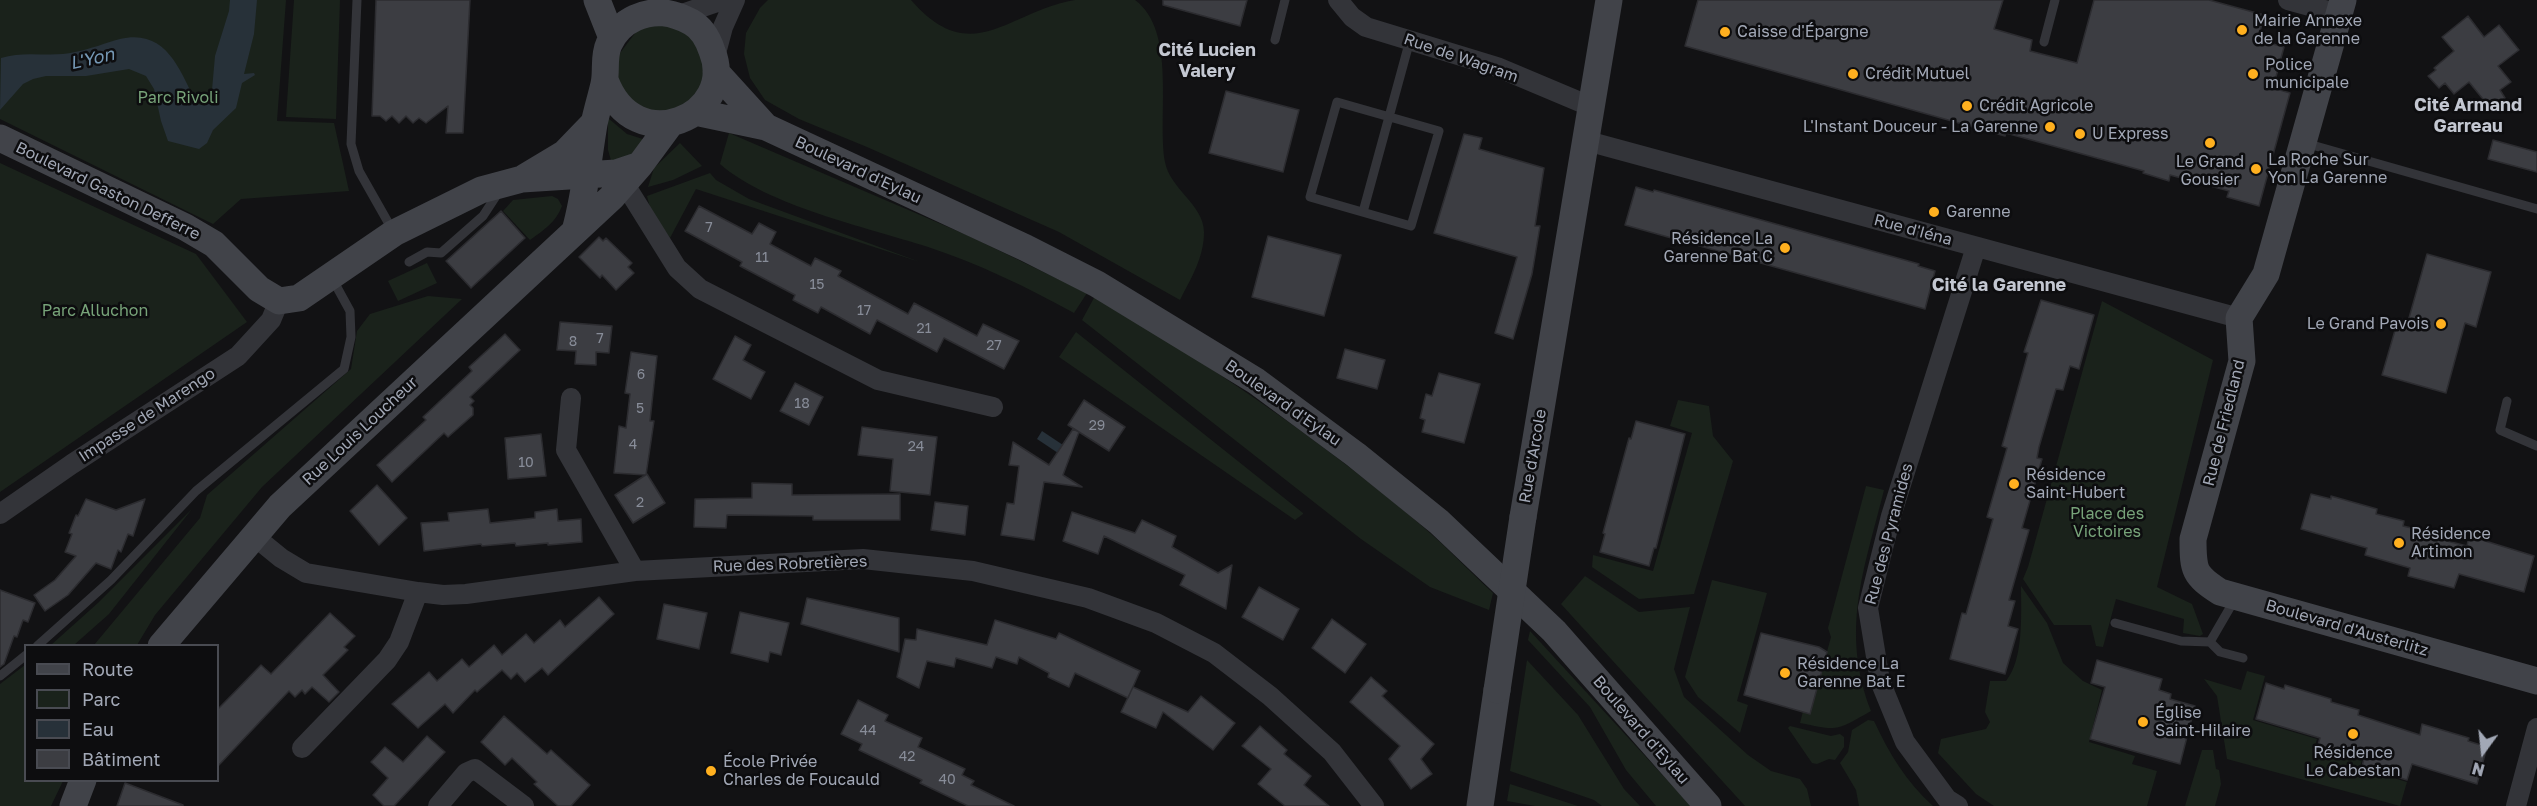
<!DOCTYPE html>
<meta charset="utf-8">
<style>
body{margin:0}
#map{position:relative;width:2537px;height:806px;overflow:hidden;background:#121214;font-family:"Golos Text",sans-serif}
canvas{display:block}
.legend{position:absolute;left:24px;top:644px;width:195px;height:138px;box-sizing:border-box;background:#0d0d0f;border:2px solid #494b52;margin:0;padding:8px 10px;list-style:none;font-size:18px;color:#a2a8b6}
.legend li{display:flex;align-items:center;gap:12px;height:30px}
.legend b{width:30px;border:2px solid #494b52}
.north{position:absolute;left:2453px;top:722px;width:60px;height:60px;-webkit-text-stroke:4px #0d0d0f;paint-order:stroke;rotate:195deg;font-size:16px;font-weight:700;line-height:24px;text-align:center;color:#a2a8b6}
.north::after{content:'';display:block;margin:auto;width:21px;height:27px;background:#a2a8b6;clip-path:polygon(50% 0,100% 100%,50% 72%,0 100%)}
</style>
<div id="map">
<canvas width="2537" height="806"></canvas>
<ul class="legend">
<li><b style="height:8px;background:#414349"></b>Route</li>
<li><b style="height:16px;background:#1a221b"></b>Parc</li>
<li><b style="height:16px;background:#273139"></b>Eau</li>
<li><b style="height:16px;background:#3c3d42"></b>Bâtiment</li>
</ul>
<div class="north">N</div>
</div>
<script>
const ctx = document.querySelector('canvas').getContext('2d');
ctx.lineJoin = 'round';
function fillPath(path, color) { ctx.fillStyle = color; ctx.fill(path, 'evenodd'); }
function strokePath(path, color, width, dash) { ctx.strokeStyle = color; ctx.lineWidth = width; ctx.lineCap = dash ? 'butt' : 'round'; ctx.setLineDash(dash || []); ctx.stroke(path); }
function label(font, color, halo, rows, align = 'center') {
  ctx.font = font + ' "Golos Text",sans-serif'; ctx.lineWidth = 5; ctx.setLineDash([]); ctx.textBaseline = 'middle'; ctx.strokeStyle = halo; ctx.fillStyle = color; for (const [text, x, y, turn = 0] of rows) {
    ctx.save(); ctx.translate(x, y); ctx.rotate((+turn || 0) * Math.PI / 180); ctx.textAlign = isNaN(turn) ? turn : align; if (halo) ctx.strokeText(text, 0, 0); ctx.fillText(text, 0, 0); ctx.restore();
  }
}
fillPath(new Path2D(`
 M0 0H286L277 121 334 123 349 191 241 199 213 224 0 119Z
 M294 0H340L336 119 286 117Z
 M768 0H911C972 70 1008 11 1075 0 1094 0 1116 0 1135 0 1177 31 1157 115 1165 162 1170 189 1204 205 1204 232 1204 258 1191 278 1180 300L1059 232 867 147 799 119 765 100 750 78 744 54 746 33 760 8Z
 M664 23 686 33 705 52 707 78 679 114 633 109 615 77 617 57 639 28Z
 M608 118 627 134 646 140 631 157 612 164 608 150Z
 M729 133 969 236 1087 293 1074 313C1029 288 977 263 928 247 866 227 768 206 720 164Z
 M680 143 702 166 673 180 648 187 654 168Z
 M0 163 196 254 247 322 0 492Z
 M710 173 716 180 749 199 920 262 696 189 670 238 651 212 647 196Z
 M552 196 558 199 562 206C556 222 544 230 530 240L503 211 513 200Z
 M427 263 437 283 398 301 388 281Z
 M428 296 462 299 262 487 155 615 137 645H94L200 518 207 495 351 369 357 331 370 314Z
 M1095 296C1205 362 1311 433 1409 515 1439 539 1465 567 1493 593L1489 610 1430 587 1361 539 1082 320Z
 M2102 301 2213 360 2157 587 2192 604 2203 634 2200 636 2183 633 2184 619 2116 599 2103 647 2096 646 2091 625H2054L2023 579 2028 567Z
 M1076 332 1303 513V514L1295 520 1059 357Z
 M1678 400 1709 406 1713 436 1733 461 1694 594 1639 599 1592 567 1593 555 1653 571 1692 433 1670 426Z
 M1866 486 1884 490C1864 570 1840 630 1871 711 1836 731 1839 731 1800 723L1803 711 1810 713 1831 637 1828 628Z
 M192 509 109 614 74 645H51L99 602Z
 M1585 576 1639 612 1690 607 1674 669 1684 697 1748 755 1771 771 1800 779 1807 789 1811 806H1745L1561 604Z
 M1712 580 1767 593 1737 701 1748 705 1740 733 1698 697 1685 677Z
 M2021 586 2047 623 2063 663 2083 681 2102 690 2089 742 2135 756 2132 764 2157 771 2147 806H1994L1976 794 1938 753 1941 739 1986 729 1990 722 1985 712 1990 681H2006C2024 659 2021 614 2021 586Z
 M1530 631 1691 806H1656L1626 770 1590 707 1528 640Z
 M1527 660 1578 715 1624 789 1640 806H1602L1594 800 1510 771Z
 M25 665 26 780 63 781 51 806H0V684Z
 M2247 671 2265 676 2253 720 2317 739 2315 746 2362 760 2360 768 2407 782 2400 806 2227 759 2217 696 2204 679 2241 690Z
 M1868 720 1874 721C1889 753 1906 782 1933 806H1859L1856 790 1840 763 1848 752 1852 730Z
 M1790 726 1831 736 1840 734 1844 737V747L1835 760 1829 759 1817 764 1812 763 1788 728Z
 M2202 750H2213L2216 769 2219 770 2221 784 2215 806H2185Z
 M1510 784 1578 806H1535L1507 801Z`), '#1a221b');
fillPath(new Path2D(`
 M230 0H257L254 34 244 74 254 73 255 75 242 83 236 108 213 130 207 143 199 149 168 141 161 121 154 89 146 76 129 69 86 76H46L33 79 23 84 0 110 1 58C25 50 51 58 75 52 91 49 105 43 120 39 167 28 180 71 197 104L202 105 209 98 212 90 215 56 229 11Z
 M1042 431 1072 451 1067 459 1037 439Z`), '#273139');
const building = new Path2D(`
 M376 0H470L463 133H446L448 106 426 123 419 118 413 123 406 116 399 123 392 116 386 121 380 116H372Z
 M1163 0H1247L1240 26 1163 5Z
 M1698 0H2003L1994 29 2032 40 2030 51 2077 63 2094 0H2209L2264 15 2258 40 2284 47 2273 88 2290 93 2259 206 2227 197 2229 191 2170 175 2169 181 2143 173 2144 171 2006 133 2005 136 1685 46Z
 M2468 16 2484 37 2499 25 2519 50 2498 66 2511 82 2500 90 2505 98 2491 109 2469 82 2454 94 2445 83 2439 88 2428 76 2436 70 2434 68 2454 51 2442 37Z
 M1226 91 1299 110 1283 172 1209 153Z
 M1464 134 1482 138 1479 149 1544 168 1535 226H1540L1532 274 1513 339 1495 333 1517 257 1434 233Z
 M2493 140 2537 152V172L2488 159Z
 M1636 187 1653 192 1654 190 1919 264 1918 266 1935 271 1925 309 1625 225Z
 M699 206 752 234 759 223 776 232 770 244 811 266 815 258 841 271 838 276 908 314 914 303 977 336 983 324 1019 341 1004 369 944 338 937 352 877 320 870 334 821 307 818 313 793 300 795 295 740 266 742 262 685 231Z
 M501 211 525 238 471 288 446 261Z
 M1268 236 1341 255 1324 316 1252 297Z
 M599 237 603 241 606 238 632 263 628 267 634 273 616 290 602 275 600 278 579 257Z
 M2427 254 2491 272 2476 327 2465 323 2446 393 2382 375 2398 320 2407 325Z
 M2041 300 2094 315 2079 369 2070 366 2063 390 2056 389 2039 447 2037 458 2042 459 2022 528 2029 530 2009 600 2015 601 2008 626 2018 629 2005 674 1950 659 1962 613 1966 614 1993 519 1987 517 2007 448 2002 446 2028 353 2024 352Z
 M560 322 612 326 609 353 596 352V365L575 364 576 351 557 350Z
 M505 334 520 350 470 397 474 401 470 405 473 408V415L448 437 444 433 392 482 377 465 426 420 423 417 472 371 469 367Z
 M735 336 751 345 743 360 765 372 751 399 713 379Z
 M1345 349 1385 360 1377 389 1337 378Z
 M631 352 657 356 650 421H654L646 475 614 473 619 426 626 428 630 394 625 393Z
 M1439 373 1480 384 1464 443 1422 432 1425 420 1420 418 1426 394 1432 396Z
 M795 383 823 397 809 425 780 411Z
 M1084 400 1125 427 1109 451 1079 432 1063 475 1082 487 1044 482 1034 540 1001 535 1007 503 1014 504 1019 466 1009 465 1013 442 1049 465 1073 429 1079 432 1068 425Z
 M1636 421 1685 434 1656 548H1654L1649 566 1600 552 1605 534 1603 533 1629 438 1631 439Z
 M862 427 937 437 930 495 890 491 893 459 858 455Z
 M541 434 546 476 508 479 505 438Z
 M647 474 665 503 633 523 615 495Z
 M752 483 792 484V495L900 494V520H813V516L727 515 726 528 694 527 695 499 752 498Z
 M377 485 407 518 379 545 350 511Z
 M2311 494 2331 499V496L2377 509 2376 514 2404 521 2403 526 2420 530 2419 534 2467 546 2469 536 2534 556 2524 592 2459 574 2454 588 2408 576 2410 568 2365 555 2367 548 2301 529Z
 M86 499 116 510 145 499 133 536 128 534 121 552 118 550 111 569 96 563 68 595 45 611 34 595 55 580 76 556 65 552 72 534 69 533 76 515 78 516Z
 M935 502 968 506 965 535 931 530Z
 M488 509 490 523 535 518V512L557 509 558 521 581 519 582 542 548 545V543L516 546 515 543 482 546 481 544 424 551 421 523 449 521 448 513Z
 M1072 512 1135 533 1142 520 1176 536 1172 547 1218 573 1232 565 1226 609 1180 585 1185 575 1104 536 1098 554 1063 541Z
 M1259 587 1299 609 1283 640 1242 617Z
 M0 590 35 603 28 622 23 620 17 637 14 636 4 664 0 667Z
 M599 597 614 614 548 675 542 668 525 682 517 673 511 679 502 670 477 692 475 690 453 713 445 704 418 728 392 704 429 672 437 681 462 659 469 667 494 645 502 655 526 634 534 643 560 620 565 627Z
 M807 598 899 618V652L801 624Z
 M664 604 707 613 699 649 657 639Z
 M740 612 789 623 781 655 770 652 768 662 731 653Z
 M330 613 355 636 344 647 348 650 323 675 339 692 329 702 312 687 305 694 302 690 295 697 289 691 218 766V709L261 665 271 674Z
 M1332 619 1366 644 1345 673 1312 648Z
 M995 620 1056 639 1059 633 1140 671 1128 698 1075 673 1069 687 1048 677 1049 673 1019 657 1017 664 996 657 992 668 956 658 954 667 927 661 919 688 897 677 905 639 916 640 917 629 987 645Z
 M1761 633 1819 647 1827 652 1810 714 1744 695Z
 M2097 660 2162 679 2159 690 2171 694 2170 699 2195 706 2180 764 2090 739 2105 687 2091 683Z
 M1371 677 1387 691 1382 696 1434 744 1421 759 1432 774 1411 789 1389 759 1400 746 1350 702Z
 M2266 683 2284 689 2285 685 2331 699V702L2359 710 2358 715 2420 735 2422 724 2469 738 2468 741 2487 747 2477 784 2412 764 2407 780 2362 767 2364 758 2318 745 2320 738 2256 719Z
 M1133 687 1188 712 1201 696 1235 723 1213 750 1163 712 1156 728 1121 712Z
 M858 700 888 715 885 721 922 738 918 747 965 769 962 775 974 781 971 785 1014 806H968L920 783 922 780 859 750 862 744 841 734Z
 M504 716 547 754 551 750 590 785 571 806H558L534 784 537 782 512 758 505 765 481 742Z
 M1260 726 1287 750 1284 754 1311 776 1304 785 1329 806H1285L1258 784 1271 769 1242 746Z
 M427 736 445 752 394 806H384L373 795 388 778 371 762 385 747 403 762Z
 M125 783 183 805V806H117Z`);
fillPath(building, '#3c3d42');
strokePath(building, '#2c2c30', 1.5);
strokePath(new Path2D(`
 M357 0 351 144 359 171 393 231
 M1275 40 1285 0
 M2044 42 2055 0
 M1337 102 1439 131 1411 226 1310 197Z
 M2305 143 2537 209
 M1363 212 1410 40
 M409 262 427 252 441 253 483 216 500 190
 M2507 401 2500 430 2537 446
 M2235 599 2210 642 2220 652 2243 658
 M2115 623 2181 641 2210 642
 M37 646 111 580 196 491 344 369 351 337 350 311 333 280
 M0 676 26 655`), '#333439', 9);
strokePath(new Path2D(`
 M1338 0 1352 17 1366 27 1497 67 1592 107
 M2288 0 2339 14
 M679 15 723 0
 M715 57 723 27 735 0
 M1587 141 2239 318
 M624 183 677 268 700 289 878 380 993 407
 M571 398 566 450 635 571
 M0 514 72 464 238 356 271 320 279 301
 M254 536 281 558 306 573 418 592 443 595 466 594 635 571 863 559 973 571 1088 598 1156 623 1214 653 1270 696 1332 752 1374 806
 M302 748 387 660 399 642 418 592
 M438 806 466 773 475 769 524 806
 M1958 806 1947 799 1905 742 1880 681 1868 608 1891 516 1976 247
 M2516 806 2537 728`), '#333439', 20);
strokePath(new Path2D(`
 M597 0 612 38
 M2343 0 2266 274 2239 318 2242 361 2193 539C2193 571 2194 575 2220 592L2537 681
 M716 72 766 127
 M695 112 766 127 1026 248 1097 284 1256 381 1356 455 1439 522 1554 631 1708 806
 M0 138 185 227 214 244 259 289 279 301 299 298 394 233 481 190 522 179 616 173 640 165
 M525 177 565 153 594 123
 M575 231C585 196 588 160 594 124 597 110 601 97 604 84 607 70 603 57 609 44 614 33 624 23 635 18 655 9 672 12 691 22 702 28 708 39 712 51 738 115 635 162 605 80
 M1523 517 1609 0
 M161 646 280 506 612 197 640 165 671 123
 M73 806 83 780
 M1480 806 1497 690`), '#414349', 27);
strokePath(new Path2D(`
 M1497 690 1523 517`), '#414349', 27);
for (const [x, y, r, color] of [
 [2242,30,6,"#ffb01f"],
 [1725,32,6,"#ffb01f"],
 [1853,74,6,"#ffb01f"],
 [2253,74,6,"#ffb01f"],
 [1967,106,6,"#ffb01f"],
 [2050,127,6,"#ffb01f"],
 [2080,134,6,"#ffb01f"],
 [2210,143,6,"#ffb01f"],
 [2256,169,6,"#ffb01f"],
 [1934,212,6,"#ffb01f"],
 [1785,248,6,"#ffb01f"],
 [2441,324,6,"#ffb01f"],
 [2014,484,6,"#ffb01f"],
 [2399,543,6,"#ffb01f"],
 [1785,673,6,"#ffb01f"],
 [2143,722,6,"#ffb01f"],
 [2353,734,6,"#ffb01f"],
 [711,771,6,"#ffb01f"]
]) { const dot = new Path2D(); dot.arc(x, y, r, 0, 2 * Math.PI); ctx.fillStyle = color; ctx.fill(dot); strokePath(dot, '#0d0d0f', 2); }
label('14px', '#888d99', null, [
 ["7",709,228],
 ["11",762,258],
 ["15",817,285],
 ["17",864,311],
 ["21",924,329],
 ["7",600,339],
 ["8",573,342],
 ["27",994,346],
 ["6",641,375],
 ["18",802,404],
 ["5",640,409],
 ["29",1097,426],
 ["4",633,445],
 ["24",916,447],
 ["10",526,463],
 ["2",640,503],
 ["44",868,731],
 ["42",907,757],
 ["40",947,780]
]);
label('16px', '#a2a8b6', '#0d0d0f', [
 ["Mairie Annexe",2254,21],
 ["de la Garenne",2254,39],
 ["Caisse d'Épargne",1737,32],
 ["Police",2265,65],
 ["municipale",2265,83],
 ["Crédit Mutuel",1865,74],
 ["Crédit Agricole",1979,106],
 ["L'Instant Douceur - La Garenne",2038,127,"right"],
 ["U Express",2092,134],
 ["La Roche Sur",2268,160],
 ["Yon La Garenne",2268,178],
 ["Le Grand",2210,162,"center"],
 ["Gousier",2210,180,"center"],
 ["Garenne",1946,212],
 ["Résidence La",1773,239,"right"],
 ["Garenne Bat C",1773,257,"right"],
 ["Le Grand Pavois",2429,324,"right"],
 ["Résidence",2026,475],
 ["Saint-Hubert",2026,493],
 ["Résidence",2411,534],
 ["Artimon",2411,552],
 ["Résidence La",1797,664],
 ["Garenne Bat E",1797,682],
 ["Église",2155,713],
 ["Saint-Hilaire",2155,731],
 ["Résidence",2353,753,"center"],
 ["Le Cabestan",2353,771,"center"],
 ["École Privée",723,762],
 ["Charles de Foucauld",723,780]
], 'left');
label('16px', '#a2a8b6', '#0d0d0f', [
 ["Rue de Wagram",1461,58,19],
 ["Boulevard d'Eylau",858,170,25],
 ["Boulevard Gaston Defferre",108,191,26],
 ["Rue d'Iéna",1913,230,15],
 ["Boulevard d'Eylau",1283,403,35],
 ["Impasse de Marengo",147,415,-33],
 ["Rue de Friedland",2224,423,-76],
 ["Rue Louis Loucheur",360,431,-43],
 ["Rue d'Arcole",1533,456,-80],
 ["Rue des Pyramides",1889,534,-75],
 ["Rue des Robretières",790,564,-2],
 ["Boulevard d'Austerlitz",2347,628,16],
 ["Boulevard d'Eylau",1641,730,49]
]);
label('16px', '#77a379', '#0d0d0f', [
 ["Parc Rivoli",178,98],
 ["Parc Alluchon",95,311],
 ["Place des",2107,514],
 ["Victoires",2107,532]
]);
label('bold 18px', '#c3c7d1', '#0d0d0f', [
 ["Cité Lucien",1207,50],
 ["Valery",1207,71],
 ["Cité Armand",2468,105],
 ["Garreau",2468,126],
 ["Cité la Garenne",1999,285]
]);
label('italic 18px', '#7598b5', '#0d0d0f', [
 ["L'Yon",92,59,-13]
]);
</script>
